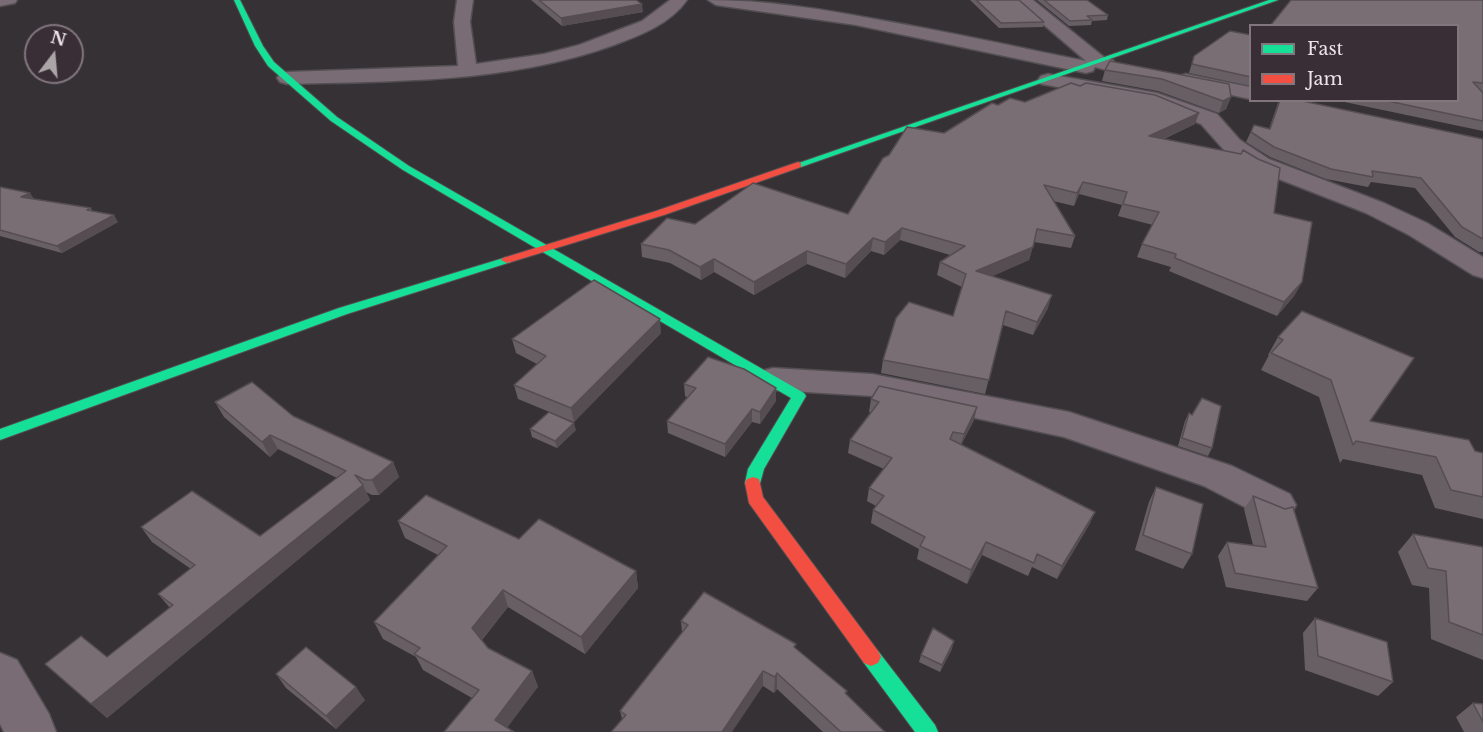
<!DOCTYPE html>
<style>
body{margin:0}
#map{position:relative;width:1483px;height:732px;overflow:hidden;background:#363134;font-family:"Libre Baskerville",serif}
canvas{display:block}
.legend{position:absolute;left:1249px;top:24px;width:210px;height:78px;box-sizing:border-box;background:#392e35;border:2px solid #80767c;margin:0;padding:8px 10px;list-style:none;font-size:18px;color:#eae3e7}
.legend li{display:flex;align-items:center;gap:12px;height:30px}
.legend b{width:30px;border:2px solid #80767c}
.north{position:absolute;left:24px;top:24px;width:60px;height:60px;box-sizing:border-box;background:#392e35;border:2px solid #80767c;border-radius:50%;rotate:16deg;font-size:16px;font-weight:700;line-height:24px;text-align:center;color:#eae3e7}
.north::after{content:'';display:block;margin:auto;width:21px;height:27px;background:#aba5a8;clip-path:polygon(50% 0,100% 100%,50% 72%,0 100%)}
</style>
<div id="map">
<canvas width="1483" height="732"></canvas>
<ul class="legend">
<li><b style="height:8px;background:#16e098"></b>Fast</li>
<li><b style="height:8px;background:#f24e42"></b>Jam</li>
</ul>
<div class="north">N</div>
</div>
<script>
const ctx = document.querySelector('canvas').getContext('2d');
ctx.lineJoin = 'round';
function strokePath(path, color, width, dash) { ctx.strokeStyle = color; ctx.lineWidth = width; ctx.lineCap = dash ? 'butt' : 'round'; ctx.setLineDash(dash || []); ctx.stroke(path); }
function fillPath(path, color) { ctx.fillStyle = color; ctx.fill(path, 'evenodd'); }
const street = new Path2D(`
 M0 0H17L15 3 0 6Z
 M457 0H473L470 22 476 64 544 54 579 45 642 21 670 0H687C670 24 641 35 614 45 509 83 397 81 287 84L280 82 277 78 280 74 287 72 458 66 454 22Z
 M708 0C767 0 822 9 880 20 949 32 1017 47 1086 61L1015 0H1033L1105 58 1113 60 1115 64 1113 68 1106 70 1095 67 1093 71 1086 73 856 25 716 5Z
 M1048 74 1157 93 1217 114 1240 140 1269 159 1384 203 1427 223 1483 257V278L1473 275 1409 235 1366 213 1253 169 1224 150 1201 124 1152 104 1041 84 1038 80 1041 76Z
 M1186 74 1250 87V99L1179 84 1176 80 1179 76Z
 M773 368 872 374 1069 412 1232 466 1290 494 1296 505 1290 516 1276 521 1262 516 1204 486 1064 437 872 396 773 390 761 387 756 379 761 371Z
 M0 653 17 660 49 714 56 732H4L0 724Z`);
const fast = new Path2D(`
 M234 0H240L263 46 274 62 337 117 409 166 804 393 806 396 764 469 759 487 753 489 747 487 745 483 748 469 791 398 403 170 331 121 268 66 255 46Z
 M1269 0H1278L801 167 793 165Z
 M507 257 511 258V262L347 314 0 440V429L339 308Z
 M871 648 878 651 935 725 938 732H915L864 663 861 657 864 651Z`);
const jam = new Path2D(`
 M798 162 801 163V167L664 215 511 262 507 263 501 260 503 258 656 211Z
 M753 477 759 479 763 497 878 651 881 657 878 663 871 666 864 663 749 503 745 483 747 479Z`);
strokePath(street, '#524e51', 3);
strokePath(fast, '#524e51', 2);
strokePath(jam, '#524e51', 2);
fillPath(street, '#796c74');
fillPath(fast, '#16e098');
fillPath(jam, '#f24e42');
fillPath(new Path2D(`
 M531 0H636L643 12 562 26Z
 M970 0H1018L1044 22 1043 27 999 28Z
 M1037 0H1087L1108 15 1107 20 1092 21 1091 25 1069 26Z
 M1483 0V131L1335 100H1458Z
 M1251 35V86L1189 73 1194 56Z
 M1110 61 1231 97 1226 109 1219 113 1158 91 1102 81 1105 70Z
 M1279 100H1298L1483 139V252H1479L1455 237 1415 188 1371 182 1368 187 1326 179 1270 157 1246 142 1254 125 1269 129Z
 M1025 102 1195 124 1164 139 1274 213 1302 282 1294 296 1277 316 1169 271 1171 267 1137 257 1142 244 1153 225 1118 216 1122 205 1079 194 1074 206 1053 201 1075 236 1071 248 1034 242 1029 260 992 276 1048 308 1033 335 1003 325 985 394 881 373 883 360 953 316 962 287 937 275 940 262 950 255 900 240 884 255 871 251 845 278 807 264 754 295 714 272 701 280 670 263 642 257 641 244 695 224 848 214 944 133 998 105Z
 M0 187 35 199 91 208 92 211 118 222 62 253 0 236Z
 M1302 311 1370 421 1475 451 1483 453V519L1435 508 1422 475 1343 459 1340 463 1319 397 1261 370 1269 355H1268L1278 337Z
 M661 333 574 422 518 399 514 385 537 364 516 353 512 339Z
 M684 384 776 388V401L760 424 752 422 725 457 668 433 667 421 687 397 685 396Z
 M871 399 974 420 961 445 1095 512 1089 525 1057 579 1032 567 1028 576 982 555 967 584 917 559 919 549 871 523 873 510 876 506 867 501 869 488 884 469 848 453 850 440 871 413 869 412Z
 M215 402 293 416 393 462 399 477 379 495H372L366 492 370 500 107 718 45 664 107 657 170 608 158 594 191 569 152 542 141 527 260 536 337 478 278 449 270 457 224 417Z
 M1189 413 1212 448 1208 456 1178 446 1185 421Z
 M530 429 576 430 557 448 532 437Z
 M1156 487 1192 554 1183 569 1135 550 1149 502Z
 M1253 496 1318 588 1307 601 1226 587 1218 556 1227 542 1253 545 1244 509Z
 M398 521 519 539 636 571 638 588 585 654 508 607 482 640 488 648 532 671 538 687 444 732 472 698 423 670 416 657 383 639 374 622 438 555 405 538Z
 M1413 534 1483 547V660L1431 639 1429 588 1412 585 1398 552Z
 M1315 618 1393 682 1378 696 1305 670 1303 633Z
 M681 621 795 648 847 691 846 694 885 732H823L777 689 774 693 763 686 622 719 620 711 682 633Z
 M952 649 940 672 919 662 921 655Z
 M276 674 365 700 336 729 286 688Z
 M1473 703 1483 704V732H1464L1456 717Z`), '#685f64');
fillPath(new Path2D(`
 M642 4 643 12 562 26 561 18Z
 M1231 97 1226 109 1219 113 1223 101Z
 M1199 113 1195 124 1145 147 1149 136Z
 M1083 182 1079 194 1074 206 1077 193Z
 M30 193 35 200 21 197Z
 M114 215 118 222 62 253 57 246Z
 M902 228 900 240 884 255 885 242Z
 M873 238 871 251 845 278 846 264Z
 M1033 247 1029 260 973 285 976 271Z
 M807 251V264L754 295V282Z
 M714 259V272L701 280 700 267Z
 M1302 282 1294 296 1277 316 1284 302Z
 M1052 295 1048 308 1033 335 1037 322Z
 M660 319 661 333 574 422 571 408Z
 M776 388V401L760 424V412Z
 M977 407 974 420 960 447 964 434Z
 M752 409V422L725 457V444Z
 M574 423 576 430 557 448 555 441Z
 M270 435 278 449 270 457 262 442Z
 M393 462 399 477 379 495 372 480Z
 M363 485 370 500 107 718 91 704Z
 M1095 512 1089 525 1057 579 1062 566Z
 M986 542 982 555 967 584 971 570Z
 M636 571 638 588 585 654 581 637Z
 M503 590 508 607 478 644 472 628Z
 M954 641 952 649 940 672 942 665Z
 M532 671 538 687 504 732 495 720Z
 M763 671V686L732 732H722Z
 M777 673V689L774 693 775 677Z
 M356 687 365 700 336 729 326 716Z`), '#554d51');
const building = new Path2D(`
 M539 0H636L642 4 561 18Z
 M976 0H1019L1044 22 1001 23Z
 M1044 0H1087L1108 15 1087 16 1092 20 1070 21Z
 M1291 0H1483V83L1473 82 1483 93V121L1383 100H1458V26H1270Z
 M1230 31 1251 35V77L1192 64 1194 56Z
 M1110 61 1229 84 1231 97 1223 101 1162 79 1105 70Z
 M1071 83 1080 86 1086 83 1155 95 1199 113 1149 136 1241 154 1243 150 1258 159 1280 168 1274 213 1312 222 1302 282 1284 302 1175 258 1176 254 1142 244 1159 212 1123 204 1127 192 1083 182 1077 193 1044 185 1075 236 1037 229 1033 247 976 271 1052 295 1037 322 1006 311 989 380 883 360 896 318 909 302 953 316 966 274 940 262 965 246 902 228 885 242 873 238 846 264 807 251 754 282 714 259 700 267 669 250 641 244 667 218 695 224 753 183 848 214 883 158 889 155 907 127 944 133 992 103 998 105 1010 98 1025 102Z
 M1280 100H1298L1483 139V239L1462 227 1421 178 1372 171 1373 177 1331 169 1274 147 1251 132 1254 125 1270 129Z
 M0 187 30 193 21 197 91 208 87 210 114 215 57 246 0 230Z
 M594 280 660 319 571 408 514 385 546 356 512 339Z
 M1302 311 1414 358 1370 421 1469 440 1475 451 1483 453V497L1451 490 1436 457 1356 441 1353 445 1331 380 1271 353 1283 340 1278 337Z
 M708 357 744 369 776 388 760 412 752 409 725 444 667 421 696 388 684 384Z
 M252 382 293 416 393 462 372 480H365L355 475 363 485 91 704 45 664 81 636 107 657 173 605 158 594 195 565 141 527 192 491 260 536 346 471 270 435 262 442 215 402Z
 M879 386 977 407 964 434 953 432 950 439 1095 512 1062 566 1037 554 1034 563 986 542 971 570 920 546 925 537 873 510 884 496 869 488 892 458 850 440 879 402 871 399Z
 M1202 398 1221 406 1212 448 1182 438 1189 413 1192 415Z
 M549 412 574 423 555 441 530 429Z
 M1156 487 1203 504 1192 554 1143 535Z
 M426 495 519 539 539 519 636 571 581 637 503 590 472 628 488 648 532 671 495 720 514 732H444L479 690 414 654 420 648 374 622 447 546 398 521Z
 M1253 496 1285 509 1293 507 1318 588 1235 573 1227 542 1266 547Z
 M1413 534 1483 547V635L1449 622 1446 571 1428 568Z
 M704 592 796 644 794 647 847 691 845 693 885 732H841L777 673 775 677 763 671 722 732H611L626 715 620 711 688 625 681 621Z
 M1315 618 1387 642 1393 682 1318 656Z
 M933 628 954 641 942 665 921 655Z
 M306 647 356 687 326 716 276 674Z
 M1473 703 1483 704V722Z`);
fillPath(building, '#796e74');
strokePath(building, '#554d51', 1.5);
</script>
